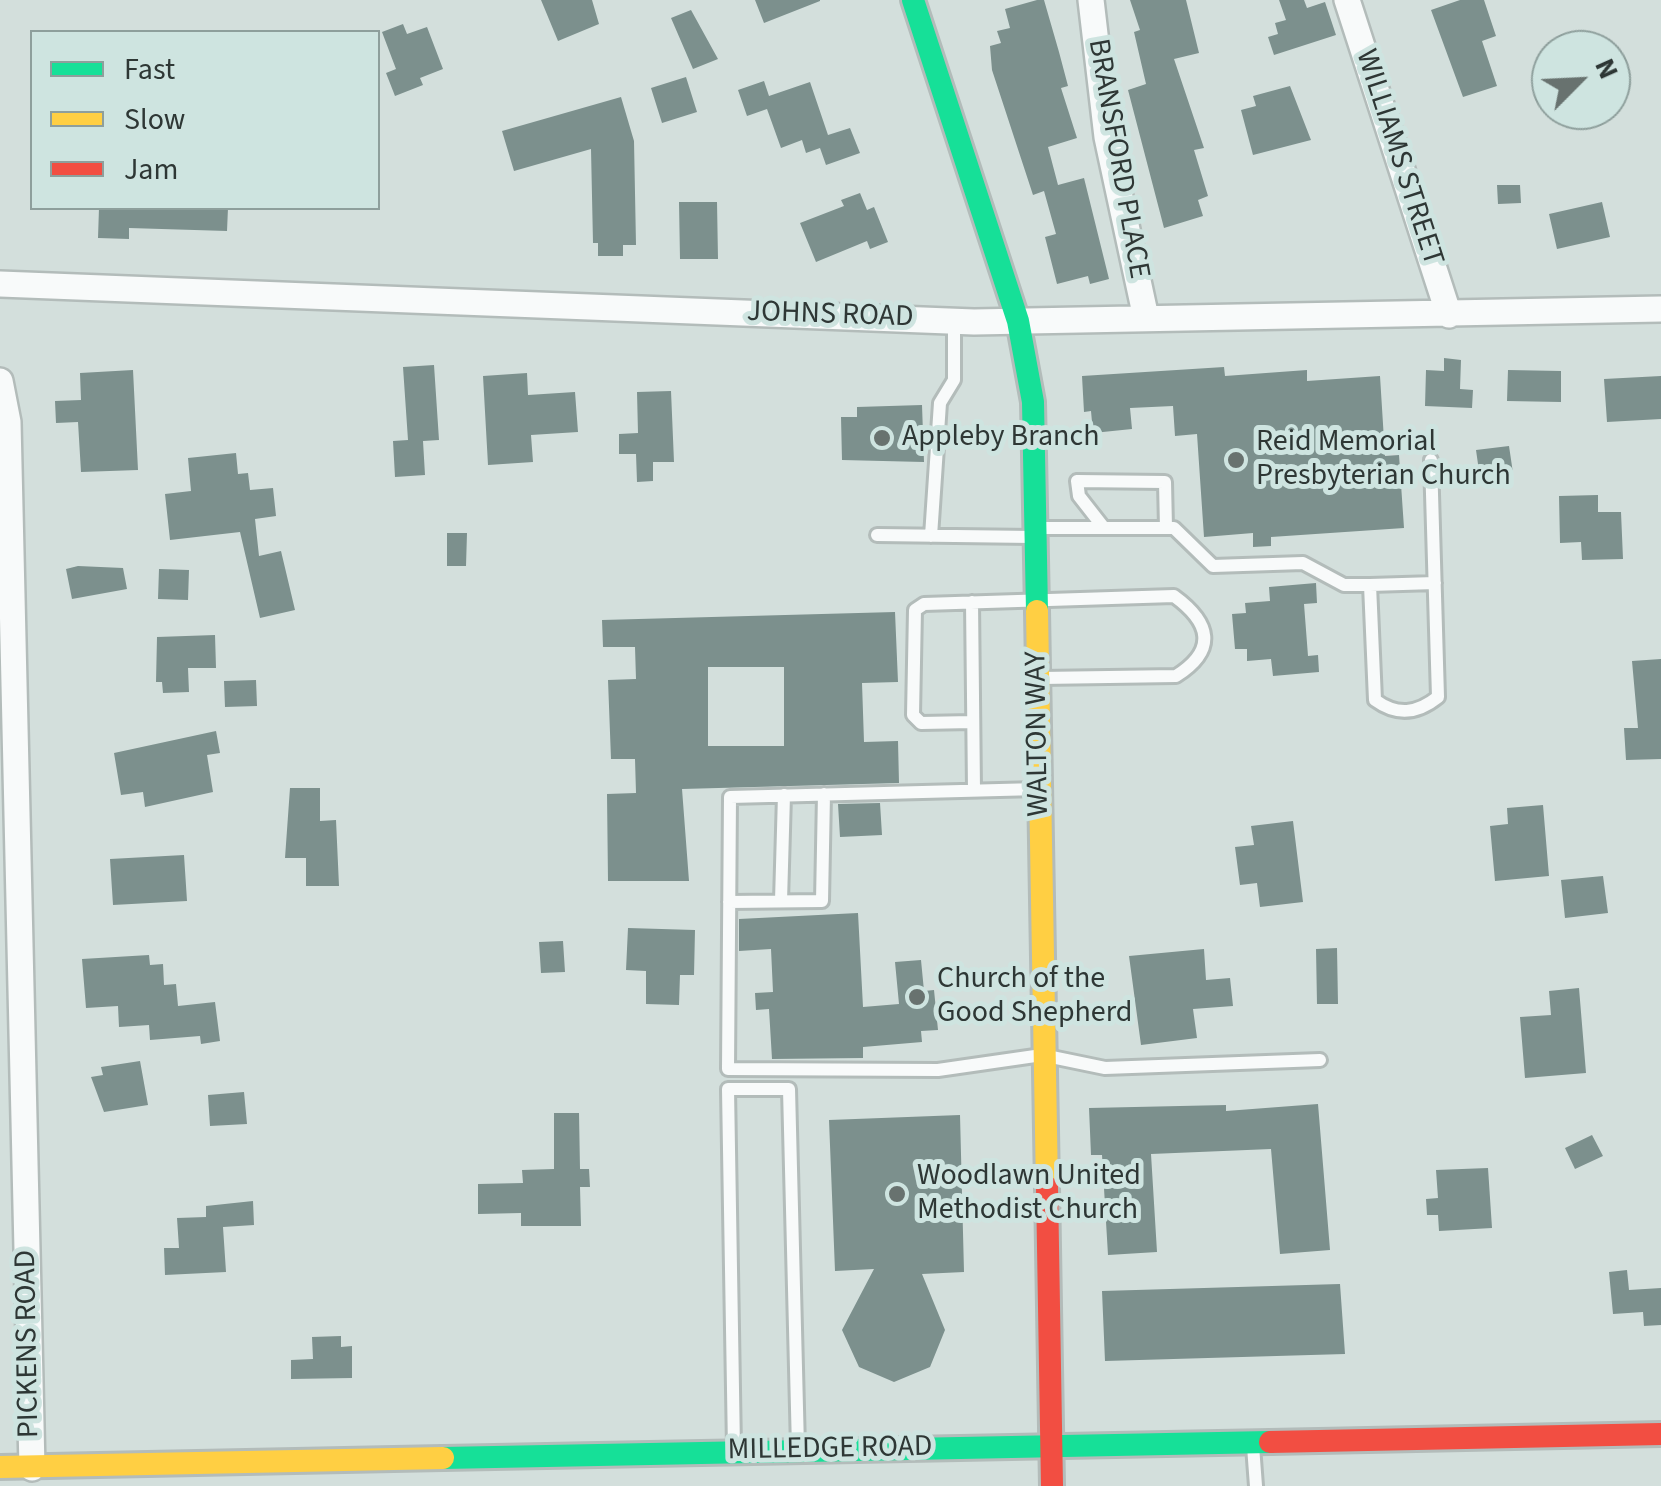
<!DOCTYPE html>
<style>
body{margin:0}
#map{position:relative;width:1661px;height:1486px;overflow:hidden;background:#d3dfdc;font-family:"Source Sans 3",sans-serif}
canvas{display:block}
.legend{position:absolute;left:30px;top:30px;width:350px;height:180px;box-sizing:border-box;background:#cee4e0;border:2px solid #8e9f9c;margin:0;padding:12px 18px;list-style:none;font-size:30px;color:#2e3735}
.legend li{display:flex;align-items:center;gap:20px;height:50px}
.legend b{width:50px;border:2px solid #8e9f9c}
.north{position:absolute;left:1531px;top:30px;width:100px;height:100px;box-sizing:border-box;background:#cee4e0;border:2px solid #8e9f9c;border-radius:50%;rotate:66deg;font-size:28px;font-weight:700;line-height:40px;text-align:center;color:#2e3735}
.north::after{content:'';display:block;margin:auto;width:35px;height:45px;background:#68726f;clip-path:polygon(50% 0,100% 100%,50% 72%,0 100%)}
</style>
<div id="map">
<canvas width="1661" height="1486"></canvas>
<ul class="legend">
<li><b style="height:12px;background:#16e098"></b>Fast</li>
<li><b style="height:12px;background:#ffcf43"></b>Slow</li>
<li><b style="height:12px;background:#f24e42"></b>Jam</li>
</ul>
<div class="north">N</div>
</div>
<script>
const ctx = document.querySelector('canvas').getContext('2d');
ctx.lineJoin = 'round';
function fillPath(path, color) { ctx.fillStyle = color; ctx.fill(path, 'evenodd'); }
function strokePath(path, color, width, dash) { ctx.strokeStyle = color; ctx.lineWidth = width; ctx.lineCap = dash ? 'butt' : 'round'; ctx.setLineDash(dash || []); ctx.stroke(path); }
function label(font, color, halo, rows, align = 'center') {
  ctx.font = font + ' "Source Sans 3",sans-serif'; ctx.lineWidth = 10; ctx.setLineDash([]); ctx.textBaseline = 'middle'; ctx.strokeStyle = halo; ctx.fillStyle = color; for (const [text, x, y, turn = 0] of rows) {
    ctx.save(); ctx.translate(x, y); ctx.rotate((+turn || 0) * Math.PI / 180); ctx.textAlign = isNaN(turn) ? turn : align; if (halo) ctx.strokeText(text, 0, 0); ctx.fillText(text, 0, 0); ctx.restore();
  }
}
fillPath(new Path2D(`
 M541 0H592L599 24 558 41Z
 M755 0H820V1L764 23Z
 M1037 0H1044L1059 52 1068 86 1061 88 1077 138 1048 147 1058 185 1084 178 1109 279 1090 284 1088 276 1057 284 1045 237 1056 234 1044 191 1033 195 992 70 990 46 1001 43 997 31 1010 28 1005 9Z
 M1130 0H1186L1199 53 1174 59 1204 148 1194 150 1208 196 1198 200 1203 216 1164 228 1128 90 1146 84 1134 32 1140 30Z
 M1279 0H1304L1307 8 1325 2 1336 35 1274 55 1268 37 1278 34 1275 23 1286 20Z
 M1460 0H1484L1496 36 1482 41 1497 86 1463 97 1431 10Z
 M691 10 718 59 693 69 671 18Z
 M403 24 407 34 427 27 443 69 420 78 423 85 395 96 386 73 396 69 382 32Z
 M686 77 697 112 662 123 651 88Z
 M764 81 769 96 810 82 828 135 850 128 860 153 826 165 820 148 806 153 802 140 781 148 767 109 747 116 738 90Z
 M1290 86 1311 140 1253 155 1241 110 1256 106 1253 96Z
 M621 97 634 141 636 245H623V256H598V243H593L591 149 514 171 502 131Z
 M1497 185H1520L1521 203 1498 204Z
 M860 193 867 210 874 207 888 242 870 249 867 241 816 262 800 223 844 206 841 200Z
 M679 202H717L718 259H680Z
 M1602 202 1610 237 1557 249 1549 214Z
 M99 208H228L227 231 129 228V239L98 238Z
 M1444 358 1461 360 1460 389 1473 390 1472 408 1425 406 1426 370 1444 371Z
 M434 365 439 440 423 441 425 475 395 477 393 441 408 440 403 367Z
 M1224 367 1225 376 1307 370V381L1380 376 1385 456 1399 455 1404 528 1271 537V546L1253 547V533L1204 537 1197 434 1175 436 1173 406 1130 408 1132 429 1093 433 1091 411 1084 412 1082 376Z
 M133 370 138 470 81 472 78 422 56 423 55 401 81 400 80 373Z
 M1508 370 1561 371V402L1507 401Z
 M527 373 528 395 575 392 578 432 531 435 533 462 488 465 483 376Z
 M1661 376V419L1607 422 1604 379Z
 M671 391 674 462H653V481L637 482 636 454H619V434L638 433 637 392Z
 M922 405 924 462 842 460 841 417H857V407Z
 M1509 446 1513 473 1480 478 1476 450Z
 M236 453 238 474 248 473 250 490 273 488 276 516 255 519 259 556 281 551 295 610 260 618 240 532 170 540 165 494 191 491 188 458Z
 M1598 495V512H1621L1623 559 1582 560 1581 542 1560 543 1559 496Z
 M447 533H467L466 566H447Z
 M78 566 123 568 127 589 72 599 66 569Z
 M159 569 189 570 188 600 158 599Z
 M1316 583 1317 603 1304 604 1308 656 1318 655 1319 672 1273 676 1271 659 1247 661V649H1235L1232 614 1246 613 1245 603 1270 601 1269 587Z
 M895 612 898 682 862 683 864 742 898 741 899 783 682 789 689 881H608L607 794 636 793 635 759H611L608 680 636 679 635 647H603L602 620ZM708 667H784V746H708Z
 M215 635 216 668H188L189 692 163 693 162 682H156L157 637Z
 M1661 659V759L1626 760 1624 728H1638L1632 661Z
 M256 680 257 706 225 707 224 681Z
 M216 731 220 753 207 755 213 792 145 807 143 792 121 795 114 753Z
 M290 788H320V821L336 820 339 886H306V858H285Z
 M880 803 882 835 840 837 838 804Z
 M1543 805 1549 876 1495 881 1490 826 1508 824 1507 808Z
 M1293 821 1303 902 1260 907 1257 883 1240 885 1235 847 1254 845 1251 826Z
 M184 855 187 901 113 905 110 859Z
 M1603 876 1608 913 1565 918 1561 880Z
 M858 913 863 1007 899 1004 895 962 921 960 924 991 934 990 938 1030 921 1031 922 1042 863 1047V1058L772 1059 769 1009 756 1010 755 993 773 992 771 949 739 951V919Z
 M628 928 695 930 694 975H680L679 1005 646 1004V971L626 970Z
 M563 941 565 972 541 973 539 942Z
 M1337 948 1338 1004H1317L1316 949Z
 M1204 949 1206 980 1230 978 1233 1006 1193 1009 1197 1038 1141 1045 1129 956Z
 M149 955 150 965 163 964 164 985 176 984 178 1006 215 1002 220 1041 201 1044 200 1036 150 1040 149 1025 119 1027 118 1006 86 1008 82 959Z
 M1579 988 1586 1073 1525 1078 1520 1017 1551 1015 1549 991Z
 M140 1061 148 1105 104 1112 91 1077 103 1075 101 1067Z
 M244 1092 247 1124 210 1126 208 1095Z
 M1318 1104 1330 1250 1280 1254 1271 1149 1151 1154 1157 1252 1108 1255 1102 1155H1091L1089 1108 1226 1105V1111Z
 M554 1113H579L580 1169H589L590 1187H580L581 1226H521V1213L478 1214V1184L523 1183 522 1170 554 1169Z
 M960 1115 964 1272 922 1274 945 1330 930 1367 894 1382 859 1367 842 1330 874 1269 835 1271 829 1120Z
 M1592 1135 1603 1156 1575 1169 1565 1148Z
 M1488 1168 1492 1228 1439 1231 1438 1215H1427L1426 1199 1438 1198 1436 1170Z
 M253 1201 254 1225 223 1227 226 1272 165 1275 164 1248H179L177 1218 206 1217V1206Z
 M1627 1270 1629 1290 1661 1288V1325L1644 1326 1643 1312 1613 1314 1609 1272Z
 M1340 1284 1345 1354 1105 1361 1102 1291Z
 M341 1336V1347L352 1346V1378L291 1379V1360L313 1359 312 1337Z`), '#7c908d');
const lane = new Path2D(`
 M1038 528H1174L1213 566 1303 563 1344 585H1370L1375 700C1397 716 1417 714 1438 697L1431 460
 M1104 528 1079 496 1077 481 1165 482 1166 528
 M877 535 1033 537
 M931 536 940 403 954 380V321
 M1370 585 1435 583
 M972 602 974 790
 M972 722 921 723 913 715 915 610 924 604 1174 596C1211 623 1217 650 1176 676L1041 678
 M1038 789 730 797 728 1069 938 1070 1042 1055 1105 1068 1320 1060
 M781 901 784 795
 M729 902 822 901 824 794
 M1253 1446 1256 1486
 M734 1449 728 1089H789L798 1448`);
const street = new Path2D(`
 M1091 0 1107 137 1146 318
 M1347 0 1449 315
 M0 284 974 322 1661 309
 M0 381 8 422 32 1468`);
const fast = new Path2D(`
 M913 0 1018 321 1033 402 1037 611
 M443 1458 1270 1442`);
const slow = new Path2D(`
 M1037 611 1047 1187
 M0 1467 443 1458`);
const jam = new Path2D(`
 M1047 1187 1052 1486
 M1270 1442 1661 1434`);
strokePath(lane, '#b3bcba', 18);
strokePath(street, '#b3bcba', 30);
strokePath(fast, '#b3bcba', 28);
strokePath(slow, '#b3bcba', 28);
strokePath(jam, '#b3bcba', 28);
strokePath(lane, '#f8fafa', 12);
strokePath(street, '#f8fafa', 25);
strokePath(fast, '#16e098', 22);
strokePath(slow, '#ffcf43', 22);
strokePath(jam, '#f24e42', 22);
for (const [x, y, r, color] of [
 [882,438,10,"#68726f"],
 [1236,460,10,"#68726f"],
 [917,997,10,"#68726f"],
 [897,1194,10,"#68726f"]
]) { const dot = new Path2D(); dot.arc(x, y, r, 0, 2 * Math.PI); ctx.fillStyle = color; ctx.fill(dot); strokePath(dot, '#cee4e0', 4); }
label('30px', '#2e3735', '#cee4e0', [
 ["WILLIAMS STREET",1398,158,72],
 ["BRANSFORD PLACE",1117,159,80],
 ["JOHNS ROAD",830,316,2],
 ["WALTON WAY",1039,734,-91],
 ["PICKENS ROAD",29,1344,-91],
 ["MILLEDGE ROAD",830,1450,-1]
]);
label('30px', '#2e3735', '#cee4e0', [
 ["Appleby Branch",902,438],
 ["Reid Memorial",1256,443],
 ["Presbyterian Church",1256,477],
 ["Church of the",937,980],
 ["Good Shepherd",937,1014],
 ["Woodlawn United",917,1177],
 ["Methodist Church",917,1211]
], 'left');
</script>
